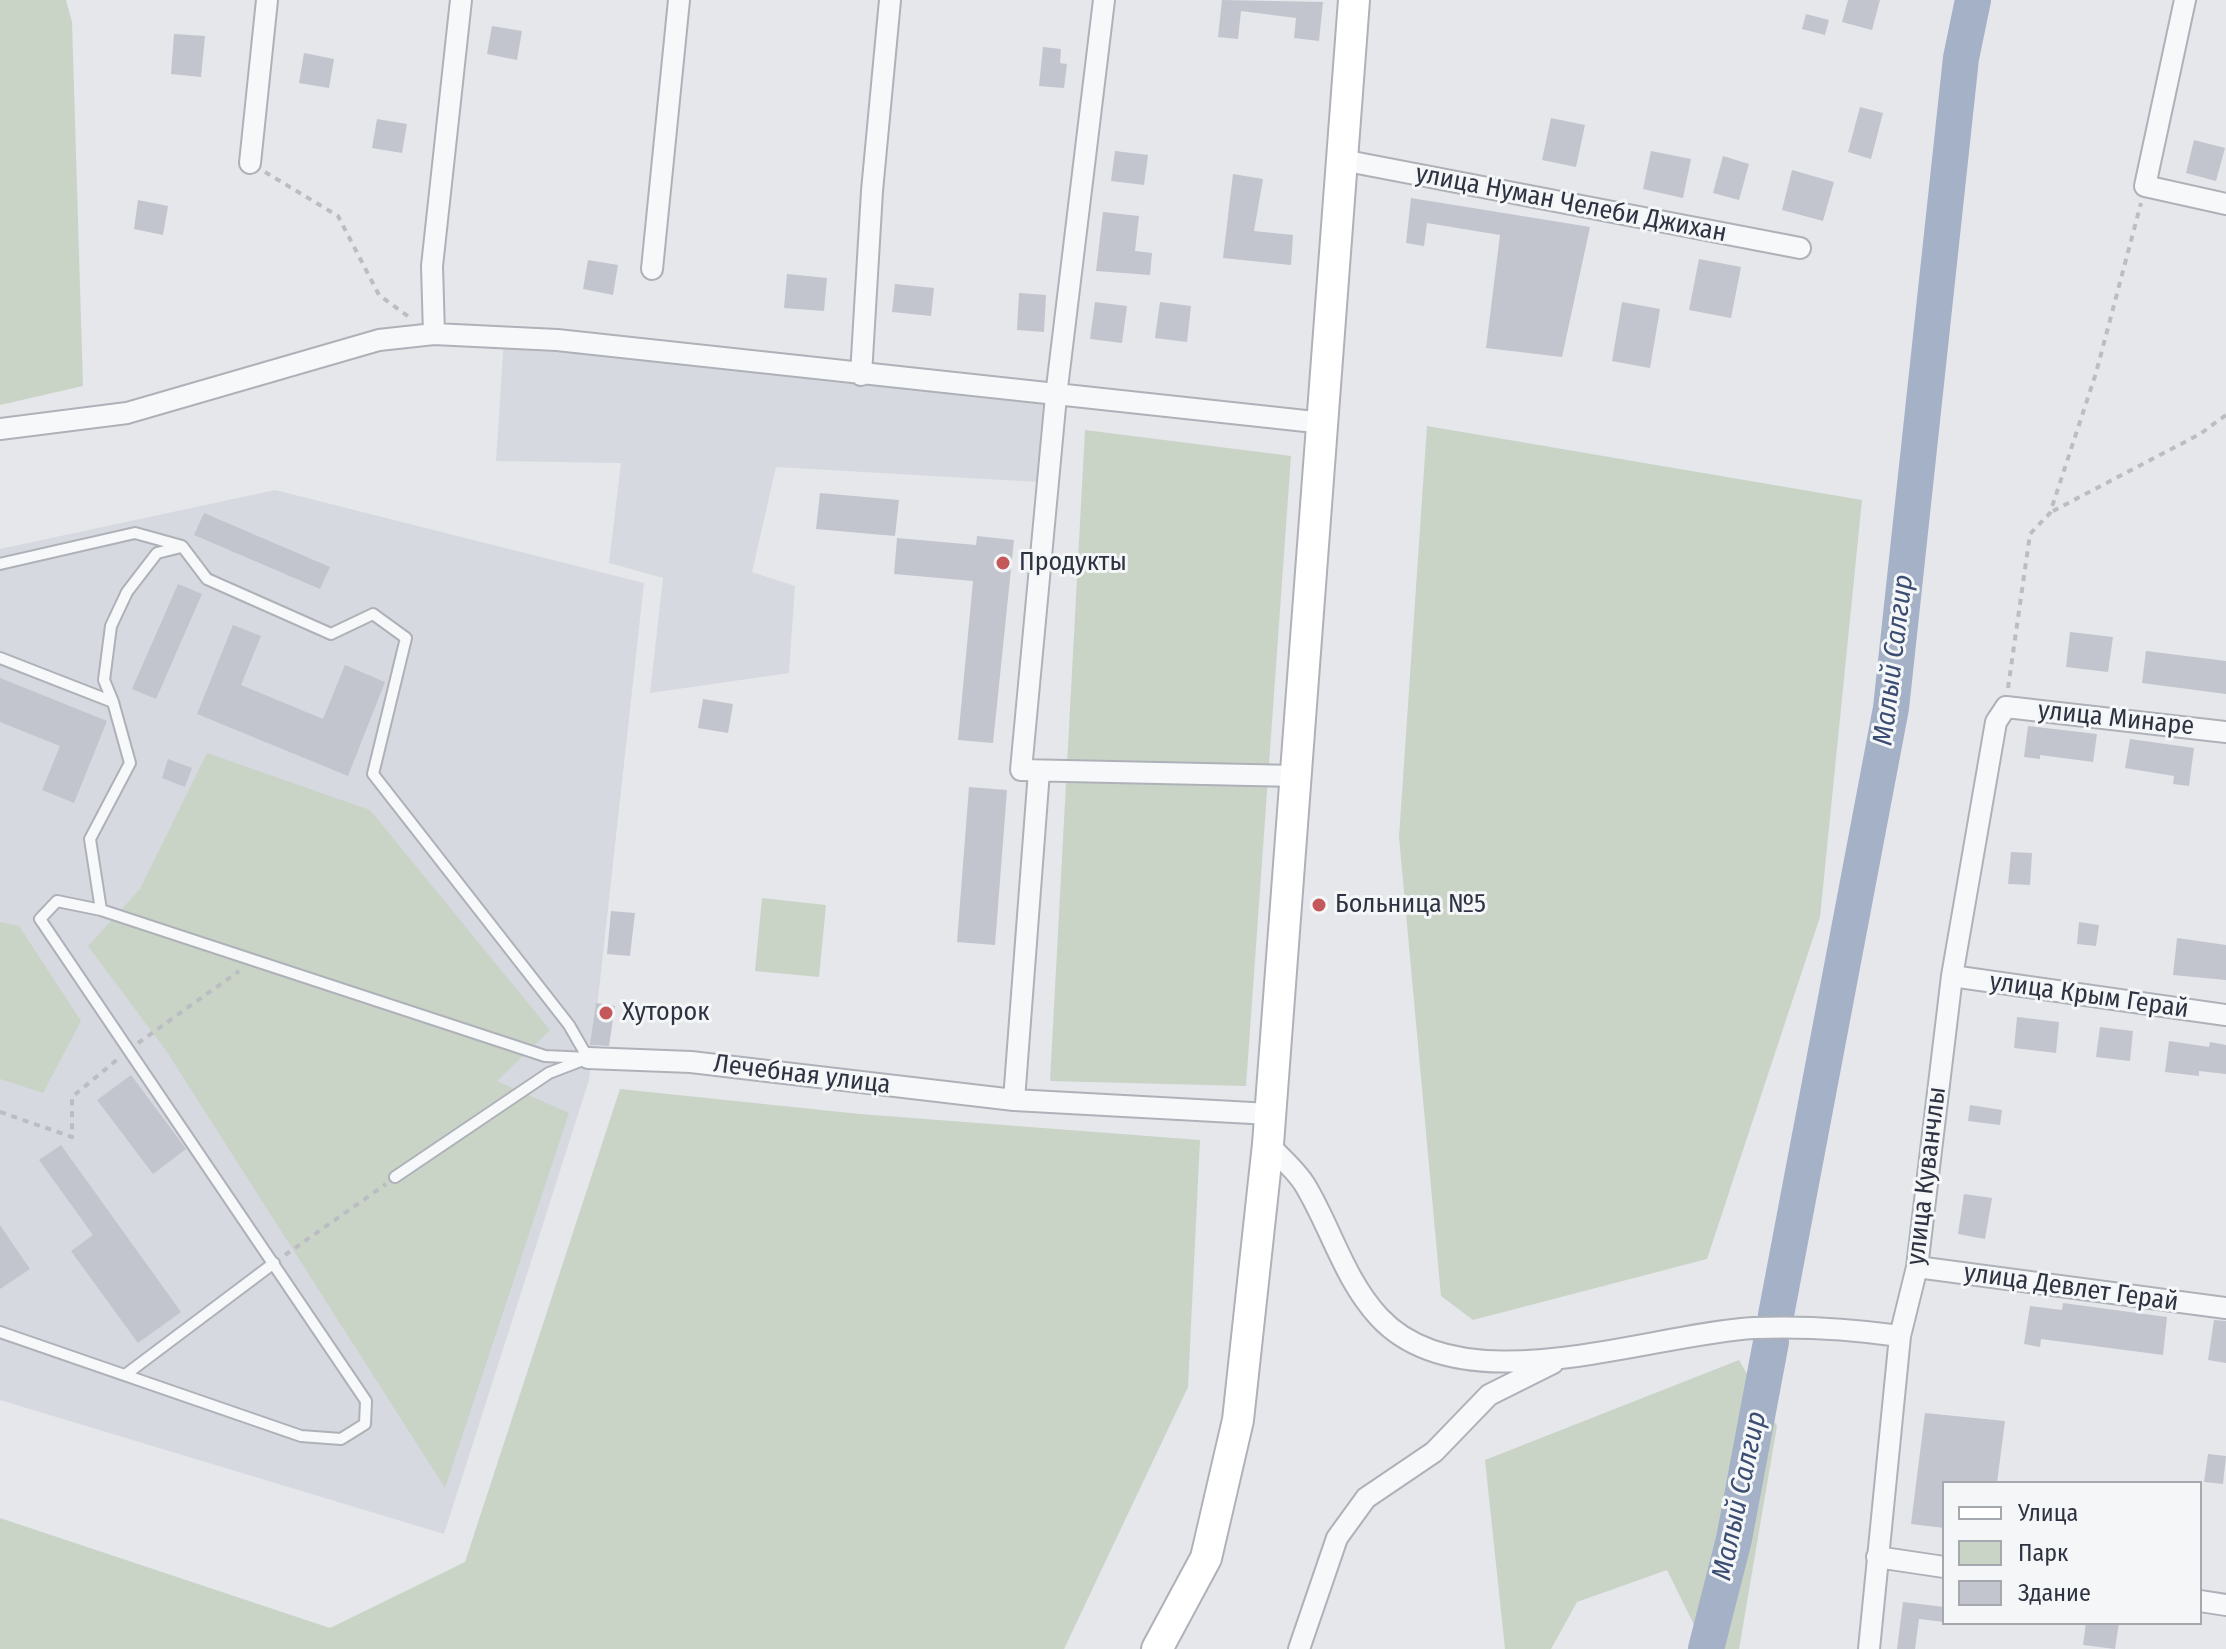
<!DOCTYPE html>
<meta charset="utf-8">
<style>
body{margin:0}
#map{position:relative;width:2226px;height:1649px;overflow:hidden;background:#e5e7eb;font-family:"Fira Sans Condensed",sans-serif}
canvas{display:block}
.legend{position:absolute;left:1942px;top:1481px;width:260px;height:144px;box-sizing:border-box;background:#f4f6f8;border:2px solid #a5a8af;margin:0;padding:10px 14px;list-style:none;font-size:24px;color:#2e3342}
.legend li{display:flex;align-items:center;gap:16px;height:40px}
.legend b{width:40px;border:2px solid #a5a8af}
</style>
<div id="map">
<canvas width="2226" height="1649"></canvas>
<ul class="legend">
<li><b style="height:10px;background:#fff"></b>Улица</li>
<li><b style="height:22px;background:#c9d4c7"></b>Парк</li>
<li><b style="height:22px;background:#c2c5ce"></b>Здание</li>
</ul>
</div>
<script>
const ctx = document.querySelector('canvas').getContext('2d');
ctx.lineJoin = 'round';
function fillPath(path, color) { ctx.fillStyle = color; ctx.fill(path, 'evenodd'); }
function strokePath(path, color, width, dash) { ctx.strokeStyle = color; ctx.lineWidth = width; ctx.lineCap = dash ? 'butt' : 'round'; ctx.setLineDash(dash || []); ctx.stroke(path); }
function label(font, color, halo, rows, align = 'center') {
  ctx.font = font + ' "Fira Sans Condensed",sans-serif'; ctx.lineWidth = 6; ctx.setLineDash([]); ctx.textBaseline = 'middle'; ctx.strokeStyle = halo; ctx.fillStyle = color; for (const [text, x, y, turn = 0] of rows) {
    ctx.save(); ctx.translate(x, y); ctx.rotate((+turn || 0) * Math.PI / 180); ctx.textAlign = isNaN(turn) ? turn : align; if (halo) ctx.strokeText(text, 0, 0); ctx.fillText(text, 0, 0); ctx.restore();
  }
}
fillPath(new Path2D(`
 M504 339 1047 402 1038 482 776 467 752 572 795 586 789 673 650 693 663 578 609 563 621 463 496 461Z
 M275 490 644 583 589 1080 444 1534 0 1400V549Z`), '#d7d9e0');
fillPath(new Path2D(`
 M0 0H66L72 22 83 386 0 405Z
 M1427 426 1862 500 1820 917 1707 1259 1473 1320 1441 1296 1399 837Z
 M1085 430 1291 456 1246 1086 1050 1081Z
 M207 753 370 810 550 1030 497 1081 569 1113 445 1488 167 1052 88 946 140 889Z
 M762 898 826 905 819 977 755 971Z
 M0 922 19 926 81 1021 43 1093 0 1079Z
 M620 1089 860 1114 1200 1140 1188 1387 1064 1649H0V1518L330 1628 465 1562Z
 M1739 1360 1777 1426 1739 1649H1706L1667 1570 1577 1602 1551 1649H1505L1485 1460Z`), '#c9d4c7');
strokePath(new Path2D(`
 M1776 1315 1891 708 1961 58 1973 0
 M1706 1649 1734 1539 1771 1342`), '#a4b1c7', 36);
fillPath(new Path2D(`
 M1222 0 1323 2 1319 41 1294 38 1296 18 1241 11 1238 39 1218 37Z
 M1848 0H1880L1872 30 1842 22Z
 M1806 14 1829 20 1825 35 1802 29Z
 M492 26 522 31 517 60 487 54Z
 M174 34 205 36 201 77 171 74Z
 M1043 47 1061 49 1060 63 1067 64 1064 88 1039 86Z
 M304 53 334 59 329 88 299 83Z
 M1860 107 1883 113 1871 159 1848 152Z
 M1551 118 1585 125 1576 167 1542 160Z
 M377 119 407 124 402 153 372 148Z
 M2194 140 2225 148 2216 181 2186 173Z
 M1115 151 1148 155 1144 185 1111 181Z
 M1651 151 1691 159 1683 198 1643 189Z
 M1723 156 1749 164 1739 200 1713 193Z
 M1792 170 1834 182 1823 221 1782 210Z
 M1233 174 1263 179 1254 231 1293 235 1291 265 1223 258Z
 M1411 198 1590 227 1562 357 1486 348 1500 235 1427 223 1424 246 1406 243Z
 M138 200 168 206 163 235 134 229Z
 M1103 212 1139 216 1135 251 1152 253 1150 275 1096 271Z
 M1699 259 1741 267 1731 318 1689 310Z
 M588 260 618 265 613 295 583 289Z
 M787 274 827 278 824 311 784 308Z
 M895 284 934 288 931 316 892 312Z
 M1019 293 1046 295 1044 332 1017 330Z
 M1095 302 1127 306 1122 343 1090 339Z
 M1160 302 1191 306 1187 342 1155 338Z
 M1622 302 1660 309 1650 368 1612 361Z
 M820 493 899 500 895 536 816 529Z
 M204 513 330 567 320 589 194 535Z
 M977 536 1014 540 993 743 958 740 973 581 894 574 897 538 976 545Z
 M178 584 202 594 156 699 132 689Z
 M233 625 261 636 241 685 323 719 345 665 385 682 348 776 197 714Z
 M2070 632 2113 637 2108 672 2066 667Z
 M2146 651 2226 661V694L2142 683Z
 M0 678 107 721 74 803 42 790 60 746 0 722Z
 M703 699 733 704 728 733 698 728Z
 M2028 726 2097 734 2093 762 2040 755V759L2024 757Z
 M2130 739 2194 748 2189 786 2173 784 2174 776 2125 768Z
 M168 759 192 768 185 787 162 778Z
 M969 787 1007 790 995 945 957 942Z
 M2011 852 2032 853 2030 885 2008 884Z
 M611 911 635 913 630 956 607 954Z
 M2079 922 2099 925 2096 946 2077 944Z
 M2177 938 2226 945V980L2173 975Z
 M596 1003 615 1006 609 1046 590 1045Z
 M2017 1017 2059 1022 2056 1053 2014 1048Z
 M2100 1027 2133 1031 2130 1061 2096 1057Z
 M2169 1041 2209 1047 2210 1042 2226 1045V1074L2199 1071V1076L2165 1072Z
 M131 1075 186 1149 153 1174 97 1100Z
 M1970 1105 2002 1110 2000 1125 1968 1121Z
 M61 1145 181 1312 138 1343 71 1251 93 1235 39 1160Z
 M1964 1194 1992 1198 1985 1239 1958 1234Z
 M0 1225 30 1269 0 1289Z
 M2063 1303 2167 1317 2163 1355 2041 1339 2040 1347 2024 1344 2030 1306 2062 1310Z
 M2214 1320 2226 1321V1363L2208 1360Z
 M1925 1413 2005 1421 1997 1483H1944V1528L1911 1524Z
 M2208 1454 2226 1456 2223 1484 2204 1482Z
 M1903 1602 1944 1607V1622L1919 1619 1915 1649H1897Z
 M2086 1623H2119L2115 1649 2083 1645Z`), '#c2c5ce');
const service = new Path2D(`
 M0 564 135 533 182 546 207 579 331 634 373 614 406 638 373 774 569 1025 588 1058 549 1073 395 1177
 M0 658 113 702 130 763 90 839 101 910
 M113 702 104 680 111 626 127 592 157 553 181 547
 M0 1332 301 1436 341 1439 365 1424 366 1401 40 919 57 901 101 910 545 1056 588 1058
 M125 1375 274 1263`);
const minor = new Path2D(`
 M1104 0 1056 396 1021 770 1296 776
 M2185 0 2145 186 2226 204
 M1342 160 1800 248
 M250 163 267 0
 M652 269 679 0
 M434 334 432 266 461 0
 M861 375 872 191 890 0
 M0 429 127 413 379 340 434 334 557 340 1324 423
 M1952 976 2226 1015
 M588 1058 691 1062 1014 1100 1270 1114
 M1014 1100 1039 771
 M1268 1144C1280 1157 1296 1170 1305 1185 1331 1228 1344 1279 1379 1317 1462 1407 1647 1334 1754 1328 1804 1326 1851 1329 1900 1336
 M1917 1267 2226 1308
 M1877 1557 1944 1567
 M2200 1601 2226 1605
 M1299 1649 1337 1538 1366 1498 1434 1452 1489 1395 1553 1363
 M1869 1649 1900 1336 1917 1267 1952 976 1996 722 2006 707 2226 732`);
const secondary = new Path2D(`
 M1157 1649 1206 1558 1238 1420 1268 1144 1354 0`);
strokePath(service, '#aeb1b8', 14);
strokePath(minor, '#aeb1b8', 24);
strokePath(secondary, '#aeb1b8', 34);
strokePath(new Path2D(`
 M265 172 338 216 379 295 409 317
 M2053 511 2200 434 2226 415
 M2008 688 2030 534 2050 513 2096 373 2141 203
 M138 1043 239 971
 M0 1112 72 1137V1097L119 1058
 M285 1255 386 1184`), '#bbbdc3', 4, [6, 6]);
strokePath(service, '#f7f8fa', 10);
strokePath(minor, '#f7f8fa', 20);
strokePath(secondary, '#fff', 30);
for (const [x, y, r, color] of [
 [1003,563,8,"#c3575a"],
 [1319,905,8,"#c3575a"],
 [606,1013,8,"#c3575a"]
]) { const dot = new Path2D(); dot.arc(x, y, r, 0, 2 * Math.PI); ctx.fillStyle = color; ctx.fill(dot); strokePath(dot, '#f4f6f8', 3); }
label('26px', '#2e3342', '#f4f6f8', [
 ["улица Нуман Челеби Джихан",1571,204,11],
 ["улица Минаре",2116,719,6],
 ["улица Крым Герай",2089,996,8],
 ["Лечебная улица",802,1075,7],
 ["улица Куванчлы",1927,1176,-83],
 ["улица Девлет Герай",2071,1288,8]
]);
label('26px', '#2e3342', '#f4f6f8', [
 ["Продукты",1019,563],
 ["Больница №5",1335,905],
 ["Хуторок",622,1013]
], 'left');
label('italic 28px', '#3b4d73', '#f4f6f8', [
 ["Малый Салгир",1894,660,-83],
 ["Малый Салгир",1740,1496,-78]
]);
</script>
